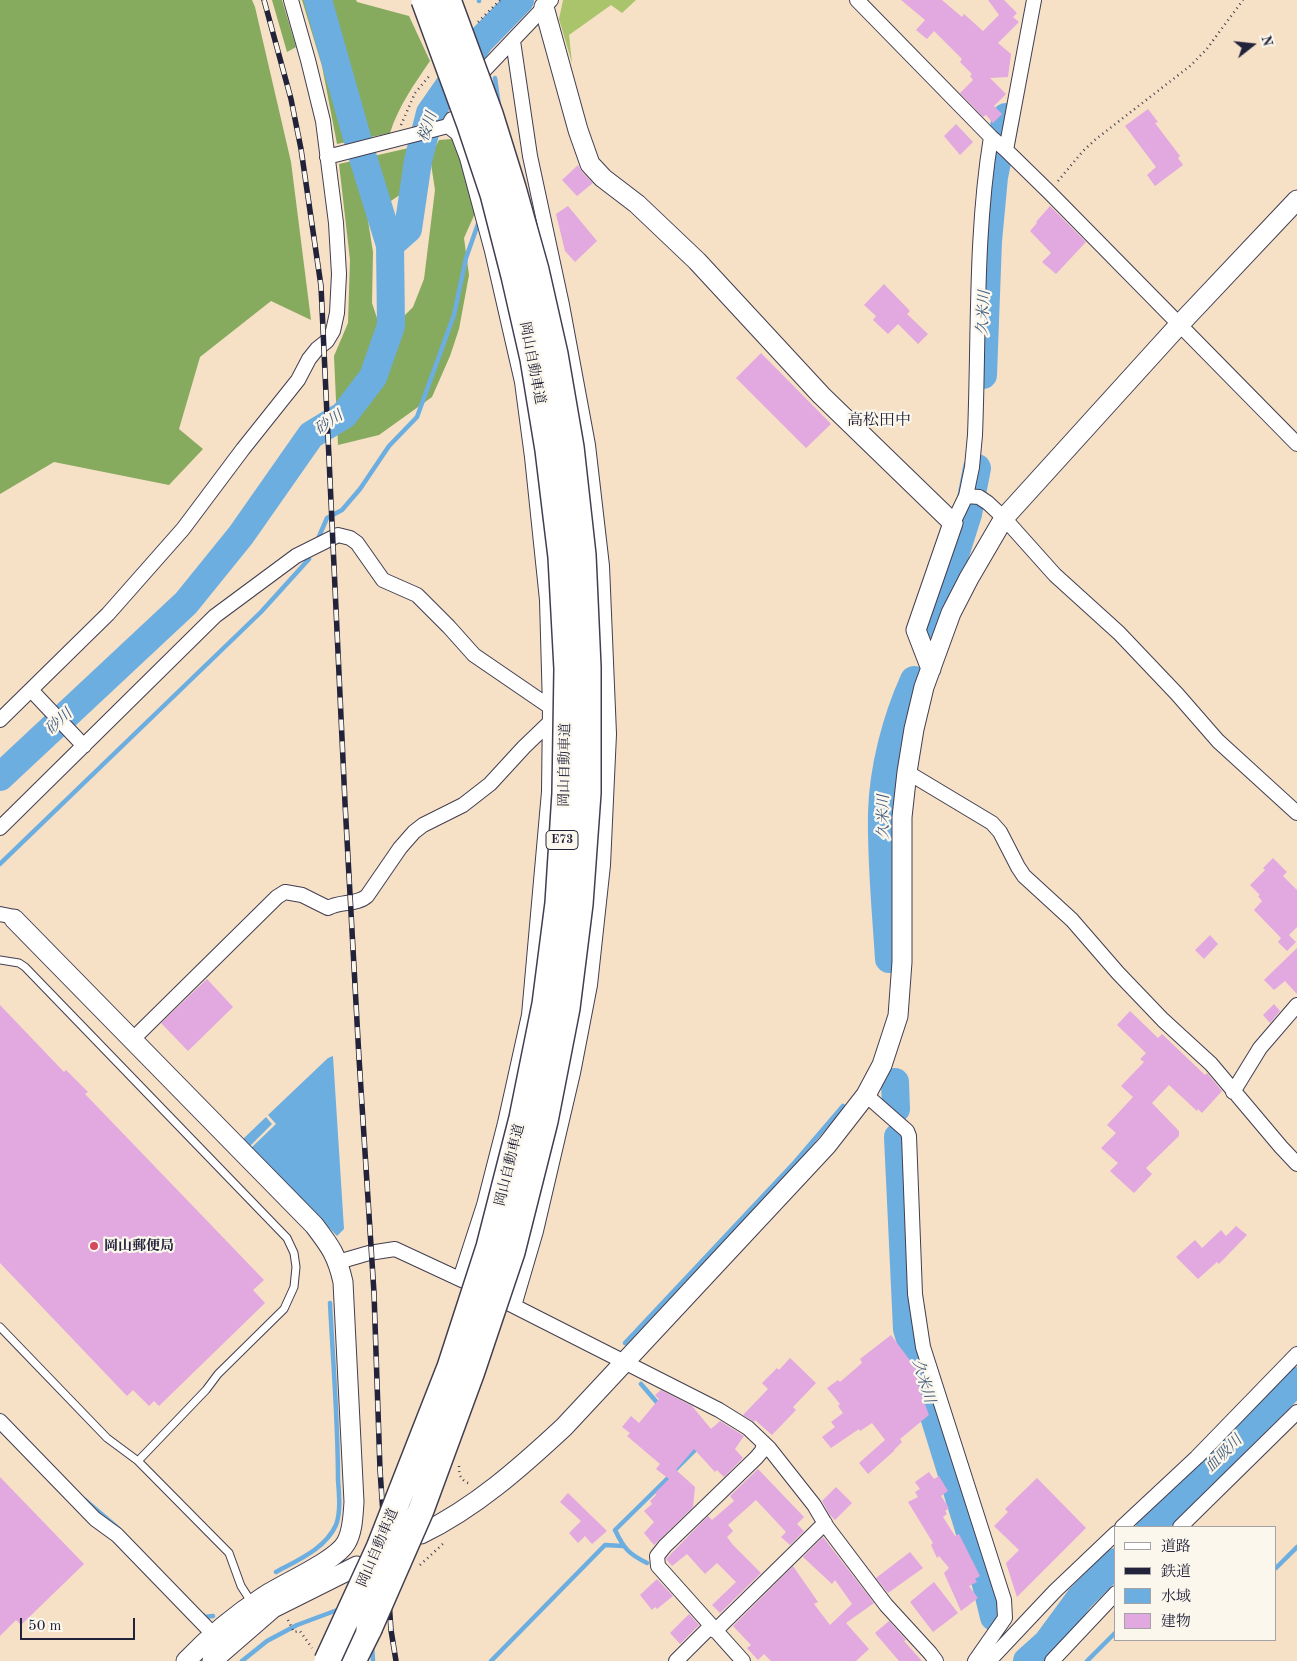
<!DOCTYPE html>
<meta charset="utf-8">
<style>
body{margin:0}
#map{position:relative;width:1297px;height:1661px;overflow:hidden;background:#f6e0c6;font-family:"Old Standard TT","Noto Serif JP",serif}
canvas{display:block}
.legend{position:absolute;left:1114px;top:1526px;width:162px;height:115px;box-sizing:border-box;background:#fbf7ec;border:1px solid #a4a2a5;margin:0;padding:6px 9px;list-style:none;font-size:15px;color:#22223b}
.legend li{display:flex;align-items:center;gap:10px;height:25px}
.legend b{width:25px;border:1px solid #a4a2a5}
.north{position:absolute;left:1227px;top:20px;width:50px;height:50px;-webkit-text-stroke:4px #fbf7ec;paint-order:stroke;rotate:74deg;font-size:14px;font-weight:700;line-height:20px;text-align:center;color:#22223b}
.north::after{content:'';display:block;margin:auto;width:18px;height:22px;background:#22223b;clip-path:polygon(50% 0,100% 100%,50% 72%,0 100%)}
.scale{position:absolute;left:20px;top:1618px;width:115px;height:22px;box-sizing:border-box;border:2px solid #22223b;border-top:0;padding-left:6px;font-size:15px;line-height:18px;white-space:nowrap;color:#22223b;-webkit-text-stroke:4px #fbf7ec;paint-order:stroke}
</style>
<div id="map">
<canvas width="1297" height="1661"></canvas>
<ul class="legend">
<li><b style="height:6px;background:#fff"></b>道路</li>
<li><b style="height:6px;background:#22223b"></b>鉄道</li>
<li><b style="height:14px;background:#6daee1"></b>水域</li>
<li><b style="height:14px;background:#e2a8e0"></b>建物</li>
</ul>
<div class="north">N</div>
<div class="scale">50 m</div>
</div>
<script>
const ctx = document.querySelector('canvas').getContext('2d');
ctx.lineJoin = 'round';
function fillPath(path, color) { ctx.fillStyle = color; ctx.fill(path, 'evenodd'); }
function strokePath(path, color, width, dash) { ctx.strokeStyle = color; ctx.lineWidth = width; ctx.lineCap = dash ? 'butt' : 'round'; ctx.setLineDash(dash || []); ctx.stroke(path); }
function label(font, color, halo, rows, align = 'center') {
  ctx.font = font + ' "Old Standard TT","Noto Serif JP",serif'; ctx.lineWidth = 4.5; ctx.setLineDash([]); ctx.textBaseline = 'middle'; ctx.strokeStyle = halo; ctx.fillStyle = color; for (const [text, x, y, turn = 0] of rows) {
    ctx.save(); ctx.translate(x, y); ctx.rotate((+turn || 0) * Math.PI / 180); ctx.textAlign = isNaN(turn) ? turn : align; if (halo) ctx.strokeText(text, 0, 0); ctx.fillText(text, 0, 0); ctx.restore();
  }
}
fillPath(new Path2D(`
 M563 0H636L622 13 611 5 569 35 572 63 559 19Z`), '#a9c46a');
fillPath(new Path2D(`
 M0 0H252L255 7 291 162 311 320 271 301 200 357 179 429 203 449 169 485 54 462 0 494Z
 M272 0H282L296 47 287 52Z
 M302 0H356L357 2 409 16 430 61C415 83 398 107 390 133L337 144 322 66Z
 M452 139 463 165 476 211 464 238 469 275 459 329 450 356 432 397 379 435 338 445 334 356 348 323 350 260 339 164 413 147 404 192 388 203 366 208 373 252 372 303 381 330 398 322 413 307 424 279 435 190 430 157 439 140Z`), '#86aa5e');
fillPath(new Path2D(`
 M333 1056 344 1229 337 1236 251 1148 276 1124 268 1115 328 1058Z
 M266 1117 272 1124 250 1146 243 1139Z`), '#6daee1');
strokePath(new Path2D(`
 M479 0V1
 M495 78 499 106
 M317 541 327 518 342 510 360 489 389 446 417 417 454 315 466 258 478 224
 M0 864 261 612 309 559
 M625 1343 795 1162 843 1106
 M641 1384 660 1406
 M676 1469 698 1447 697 1446
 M85 1500 119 1529
 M647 1563C629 1554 624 1549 615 1530L671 1475
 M1276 1568 1297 1547
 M276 1572C298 1560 325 1549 336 1525 341 1512 339 1493 338 1480 338 1421 333 1362 330 1303
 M203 1615 204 1617 213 1616
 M992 1627 993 1626 992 1617 993 1612
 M372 1645 373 1661
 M242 1661 267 1641 297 1625 340 1609
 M491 1661 605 1545 623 1546
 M1087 1661 1116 1632`), '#6daee1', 4.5);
strokePath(new Path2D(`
 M390 245 408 229 418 161 430 113 480 41 520 0
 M983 375 988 241 994 177 1006 117
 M933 624 968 514 977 468
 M0 777 186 603 241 535 311 435 344 415 373 377 391 326 390 245 360 148 318 0
 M889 959C886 910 881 862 882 813 883 769 896 720 914 680
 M895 1082 896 1109
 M898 1137 907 1329 986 1584 994 1617
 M1150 1527 1297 1381
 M1027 1661 1047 1643 1080 1598 1116 1562`), '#6daee1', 28);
fillPath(new Path2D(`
 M901 0H942L962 17 964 14 983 31 999 15 988 0H1004L1017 13 1013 17 1019 22 998 43 1011 54 1008 77 990 78 1006 94 994 106 1002 114 993 123 986 115 983 117 960 93 973 80 970 76 972 74 960 62 962 59 934 31 927 39 916 30 925 20Z
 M1148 109 1158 122 1155 123 1180 156 1178 158 1183 165 1155 186 1147 175 1156 167 1125 126Z
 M956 124 973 142 960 155 944 136Z
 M578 165 582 172 593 183 577 196 562 180Z
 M568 206 597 241 575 262 565 251 556 214Z
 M1050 206 1086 242 1056 274 1042 262 1051 253 1030 231 1037 223 1036 222Z
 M884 284 910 311 907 314 928 334 918 344 898 324 888 334 873 320 876 316 864 305Z
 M761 353 831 424 806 448 736 378Z
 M1273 858 1287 872 1283 876 1297 890V927L1289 935 1296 942 1287 951 1278 942 1281 938 1254 910 1262 901 1258 896 1260 895 1250 885 1265 870 1263 868Z
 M1210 935 1218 944 1204 959 1195 950Z
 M1297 948V994L1285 981 1274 990 1264 980Z
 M207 979 233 1007 188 1051 161 1023Z
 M1274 1004 1280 1011 1270 1023 1263 1015Z
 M0 1005 64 1072 66 1070 88 1092 85 1094 264 1280 253 1290 265 1303 159 1406 154 1401 149 1406 133 1390 127 1396 0 1263Z
 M1130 1011 1158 1038 1162 1034 1205 1075 1207 1073 1222 1091 1202 1113 1198 1109 1197 1111 1169 1085 1152 1103 1179 1131V1136L1146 1168 1152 1174 1134 1193 1110 1171 1118 1163 1101 1148 1116 1133 1107 1125 1133 1097 1121 1086 1144 1062 1140 1059 1146 1053 1117 1025Z
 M1236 1226 1247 1235 1219 1264 1217 1262 1198 1279 1176 1257 1195 1240 1202 1248 1221 1230 1226 1236Z
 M891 1335 915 1367 919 1382H917L929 1415 900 1439 902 1442 894 1450V1451L868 1474 859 1463 885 1440 872 1423 860 1431 859 1429 831 1448 822 1437 835 1427 831 1422 843 1413 838 1406 840 1404 827 1388 838 1380 840 1382 862 1363 860 1359Z
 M790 1358 816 1383 793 1407 796 1410 772 1435 755 1420 754 1422 743 1415 768 1389 762 1383 777 1368 779 1370Z
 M661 1390 692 1406 711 1429 720 1421 744 1436 735 1449 743 1458 724 1477 717 1470 715 1472 694 1449 676 1470 695 1487 693 1507 654 1545 644 1533 654 1522 644 1511 652 1504 650 1501 656 1495 655 1493 669 1479 656 1469 660 1464 627 1436 630 1433 622 1427 631 1416 639 1423 659 1399 655 1395Z
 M758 1469 804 1517 797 1524 804 1531 790 1545 781 1537 786 1532 756 1500 728 1525 733 1531 727 1537 733 1545 761 1573 720 1613 712 1605 736 1582 717 1563 705 1574 687 1554 672 1566 666 1559 708 1516 712 1520 734 1501 730 1496Z
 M929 1472 934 1479 939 1476 948 1491 941 1496 949 1508 945 1511 947 1514 943 1517 955 1536 959 1534 980 1576 975 1579 977 1582 969 1586 978 1598 961 1611 944 1573 949 1568 939 1556 937 1558 931 1545 933 1543 908 1502 918 1497 915 1492 920 1489 915 1482Z
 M0 1477 84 1564 21 1625 16 1620 0 1636Z
 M1037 1478 1086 1528 1017 1597 1006 1563 1019 1550 994 1526 1008 1512 1005 1509Z
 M836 1487 852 1503 835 1520 829 1514 822 1501Z
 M568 1493 607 1531 592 1544 585 1536 578 1543 569 1533 581 1521 560 1502Z
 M823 1537 874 1603 846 1623 869 1649 856 1661H771L764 1654 758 1660 747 1648 751 1645 733 1626 793 1566 818 1602 814 1604 830 1625 852 1604 835 1580 832 1584 803 1557Z
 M910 1552 923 1568 888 1593 876 1578Z
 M657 1579 673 1596 657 1609 655 1607 652 1610 640 1595Z
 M934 1582 958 1613 933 1632 910 1602Z
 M689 1614 699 1625 680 1644 670 1633Z
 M889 1621 906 1640 904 1641 922 1661H899L875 1633Z`), '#e2a8e0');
const lane = new Path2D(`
 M0 960 19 963 25 967 287 1238 294 1253 296 1267 294 1287 284 1309 218 1374 206 1390 138 1461
 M0 1327 107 1438 138 1461 229 1553 241 1586 252 1603`);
const street = new Path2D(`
 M857 0 991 137 1006 150 1049 192 1297 444
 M513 41 530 156 562 305 588 445 602 566 609 734 603 865 590 985 573 1073 536 1231 514 1306
 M474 81 551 0
 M448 126 458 134 467 158 492 251 522 382 532 457 547 600 550 707 549 792 529 1015 505 1123 484 1205 460 1279
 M1006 150 1034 0
 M327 157 448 126 452 119
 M966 496 979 497 988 503 1004 518 1055 575 1119 633 1177 694 1218 741 1297 813
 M953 523 966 496 972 467 975 435C979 335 975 235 991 137
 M31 690 84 746
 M0 720 108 614 183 529 243 449 298 380 309 359 317 349 327 341 333 331 337 313 339 274 336 223 323 121 308 60 291 0
 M907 772 992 823 1000 832 1018 867 1024 876 1072 920 1118 973 1163 1020 1211 1064 1281 1147 1297 1164
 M0 828 215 616 296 556 338 535 350 538 357 543 383 580 417 595 449 627 474 655 550 707
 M0 914 10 916 14 919
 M133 1039 277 897 285 892 302 895 328 908C340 901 357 905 367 896L400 848 414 832 423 825 463 805 490 784 524 747 550 722
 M1233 1092 1260 1048 1297 1005
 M866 1095 907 1131 909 1136 915 1294 923 1347 1004 1600 1005 1618 975 1661
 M338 1262 369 1253 395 1249 466 1282
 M508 1303 719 1410 748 1428 769 1448 814 1505 827 1527 886 1605 930 1653 936 1661
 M0 1421 95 1519 117 1535 213 1634
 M1122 1527 1197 1457 1297 1354
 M1180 1527 1297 1412
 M715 1631 825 1523
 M676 1661 711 1626
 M743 1661 658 1566 657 1556 665 1546 756 1458 762 1451 764 1443
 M989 1661 1055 1591 1116 1533
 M1052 1661 1116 1593`);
const secondary = new Path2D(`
 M544 7 578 130 590 164 603 178 637 204 697 261 821 395 953 523 916 630 931 669
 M14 919 314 1225C330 1246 337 1255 343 1282L354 1502C353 1515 353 1531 346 1543 336 1561 282 1584 263 1597 235 1615 209 1637 186 1661
 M421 1534C475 1508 521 1467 564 1427L827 1145 866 1095 882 1065 898 1016 902 962V817L907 772 914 729 924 687 951 613 969 578 1004 518 1179 325 1297 200
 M212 1661 273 1608 357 1566`);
const highway = new Path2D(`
 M353 1661 369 1629`);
strokePath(lane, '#423e50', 9);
strokePath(street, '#423e50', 16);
strokePath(secondary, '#423e50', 21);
strokePath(highway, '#423e50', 28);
strokePath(new Path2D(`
 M478 22 500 0
 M401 125 415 93 431 74
 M1058 181 1083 151 1096 139 1190 66 1206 50 1243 0
 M459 1466C459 1476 461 1481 471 1484
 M420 1565 445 1542
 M288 1620 294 1632 300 1631 312 1648`), '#423e50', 2.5, [1, 4]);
strokePath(lane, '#fff', 7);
strokePath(street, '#fff', 14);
strokePath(secondary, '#fff', 19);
strokePath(highway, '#fff', 25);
const rail = new Path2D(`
 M264 0 291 99 301 149 321 286 345 803 359 1058 374 1293 380 1470 391 1630 396 1661`);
strokePath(rail, '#22223b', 5.5);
strokePath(rail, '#fbf7ec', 4, [11]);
const highwayBridge = new Path2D(`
 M369 1629 421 1510 471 1374 512 1252 545 1121 567 1008 580 904 588 793V667L583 555 571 447 555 354 536 270 513 188 490 114 448 0
 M327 1661 379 1548 450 1367 489 1247 522 1118 545 1004 558 903 565 793 567 669 561 557 548 450 533 359 514 276 493 194 470 125 424 0`);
strokePath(highwayBridge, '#423e50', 28, []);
strokePath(highwayBridge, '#fff', 25);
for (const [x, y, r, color] of [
 [94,1246,5,"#d1495b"]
]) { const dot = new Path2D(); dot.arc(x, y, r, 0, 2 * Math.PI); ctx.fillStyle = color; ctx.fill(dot); strokePath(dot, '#fbf7ec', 2); }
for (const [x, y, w] of [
 [562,840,32]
]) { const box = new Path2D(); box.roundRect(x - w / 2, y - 9.5, w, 19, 4); ctx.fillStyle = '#fbf7ec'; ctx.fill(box); strokePath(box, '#22223b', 1); }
label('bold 12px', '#22223b', null, [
 ["E73",562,840]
]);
label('14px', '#22223b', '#fbf7ec', [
 ["岡山自動車道",532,363,79],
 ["岡山自動車道",565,765,-89],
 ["岡山自動車道",510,1165,-76],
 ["岡山自動車道",378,1548,-67]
]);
label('bold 14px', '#22223b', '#fbf7ec', [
 ["岡山郵便局",104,1246]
], 'left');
label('italic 15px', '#405a7d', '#fbf7ec', [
 ["桜川",428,127,-72],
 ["久米川",984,313,-87],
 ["砂川",329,423,-34],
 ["砂川",59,722,-43],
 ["久米川",884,817,-90],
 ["久米川",923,1381,73],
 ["血吸川",1224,1454,-45]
]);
label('16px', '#22223b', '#fbf7ec', [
 ["高松田中",879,421]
]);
</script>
